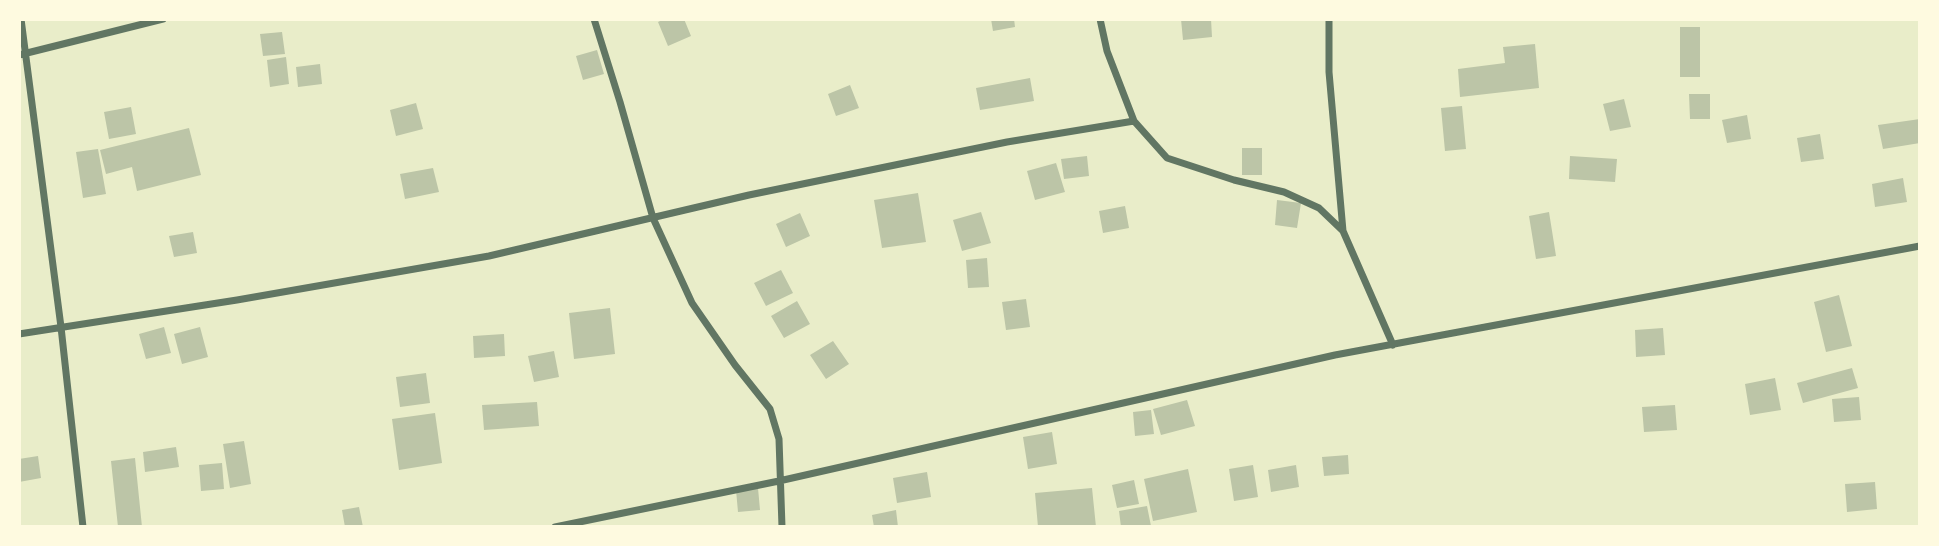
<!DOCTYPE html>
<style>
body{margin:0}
#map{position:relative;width:1939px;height:546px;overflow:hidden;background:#e9edc9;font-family:"Fira Sans Condensed",sans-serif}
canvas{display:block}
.frame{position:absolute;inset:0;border:21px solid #fefae0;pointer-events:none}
</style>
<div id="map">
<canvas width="1939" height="546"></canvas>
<div class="frame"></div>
</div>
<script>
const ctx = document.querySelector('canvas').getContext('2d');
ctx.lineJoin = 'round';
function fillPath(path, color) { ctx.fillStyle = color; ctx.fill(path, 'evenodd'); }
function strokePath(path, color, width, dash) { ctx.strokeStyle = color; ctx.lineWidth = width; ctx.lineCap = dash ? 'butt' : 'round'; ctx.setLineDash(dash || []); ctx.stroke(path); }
fillPath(new Path2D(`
 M664 19H684L691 36 668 46 658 22Z
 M991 19H1014L1015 27 993 31Z
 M1181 19H1211L1212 37 1183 40Z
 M1680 27H1700V77H1680Z
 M282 32 285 54 263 56 260 34Z
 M1535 44 1539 88 1460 97 1458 69 1505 63 1503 47Z
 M597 50 604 74 583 80 576 56Z
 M286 57 289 84 270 87 267 60Z
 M320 64 322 84 298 87 296 67Z
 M1030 78 1034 101 980 110 976 88Z
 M850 85 859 108 836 116 828 94Z
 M1689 94H1710V119H1690Z
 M1624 99 1631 127 1610 131 1603 104Z
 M416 103 423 129 396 136 390 110Z
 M1462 106 1466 149 1445 151 1441 108Z
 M131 107 136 134 109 139 104 112Z
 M1747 115 1751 139 1727 143 1722 120Z
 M1920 119V143L1883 149 1878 125Z
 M189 128 201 175 137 191 132 167 106 174 100 150Z
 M1820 134 1824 159 1801 162 1797 138Z
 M1242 148H1262V175H1242Z
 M98 149 106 194 83 198 76 152Z
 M1087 156 1089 176 1064 179 1061 159Z
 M1570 156 1617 159 1615 182 1569 179Z
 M1056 163 1065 192 1035 200 1027 171Z
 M433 168 439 192 405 199 400 174Z
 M1903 178 1907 202 1875 207 1872 184Z
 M918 193 926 242 882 248 874 200Z
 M1277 200 1301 203 1297 228 1275 225Z
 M1125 206 1129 228 1103 233 1099 211Z
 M981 212 991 243 962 251 953 220Z
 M1549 212 1556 256 1536 259 1529 216Z
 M800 213 810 236 786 247 776 224Z
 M193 232 197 253 174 257 169 236Z
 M987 258 989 287 968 288 966 260Z
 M781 270 793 293 766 306 754 283Z
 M1839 295 1852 346 1826 352 1814 302Z
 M1026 299 1030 327 1006 330 1002 302Z
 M797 301 810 324 784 338 771 316Z
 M610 308 615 354 574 359 569 313Z
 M164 327 171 353 146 359 139 334Z
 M200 327 208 357 182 364 174 334Z
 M1663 328 1665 355 1636 357 1635 330Z
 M504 334 505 356 474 358 473 336Z
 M833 341 849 364 826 379 810 355Z
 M554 351 559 377 534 382 528 356Z
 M1852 368 1858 388 1803 403 1797 383Z
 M426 373 430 403 400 407 396 377Z
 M1775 378 1781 410 1750 415 1745 384Z
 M1859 397 1861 420 1834 422 1832 399Z
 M1187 400 1195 426 1161 435 1153 409Z
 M537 402 539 426 484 430 482 405Z
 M1675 405 1677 430 1644 432 1642 407Z
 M1151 410 1154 434 1135 436 1133 412Z
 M435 413 442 463 399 470 392 419Z
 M1052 432 1057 464 1028 469 1023 437Z
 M244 441 251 484 230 488 223 444Z
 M176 447 179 467 145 472 143 452Z
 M1348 455 1349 474 1324 476 1322 457Z
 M38 456 41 478 19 482V459Z
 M135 458 142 527H118L111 461Z
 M222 463 224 489 201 491 199 465Z
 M1253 465 1258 497 1234 501 1229 469Z
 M1296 465 1299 487 1271 492 1268 470Z
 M1188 469 1197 512 1153 521 1144 479Z
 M927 472 931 497 897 503 893 478Z
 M1134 480 1139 504 1117 508 1112 485Z
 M1875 482 1877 509 1847 512 1845 484Z
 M758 488 760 510 738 512 736 490Z
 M1092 488 1096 527H1038L1035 493Z
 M1147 506 1151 526 1121 527 1119 511Z
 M359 507 363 527H345L342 510Z
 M896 510 898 527H874L872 515Z`), '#bcc5a7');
strokePath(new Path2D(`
 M21 19 61 327 83 527
 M594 19 620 102 653 218 692 303 735 365 770 409 779 439 782 527
 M1100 19 1107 51 1134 121 1167 158 1234 180 1284 192 1319 208 1343 231
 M1329 19V72L1343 231 1393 345
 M19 55 163 19
 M19 334 237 300 489 256 749 195 1007 142 1134 121
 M555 527 779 481 1335 355 1920 246`), '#617663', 7);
</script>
